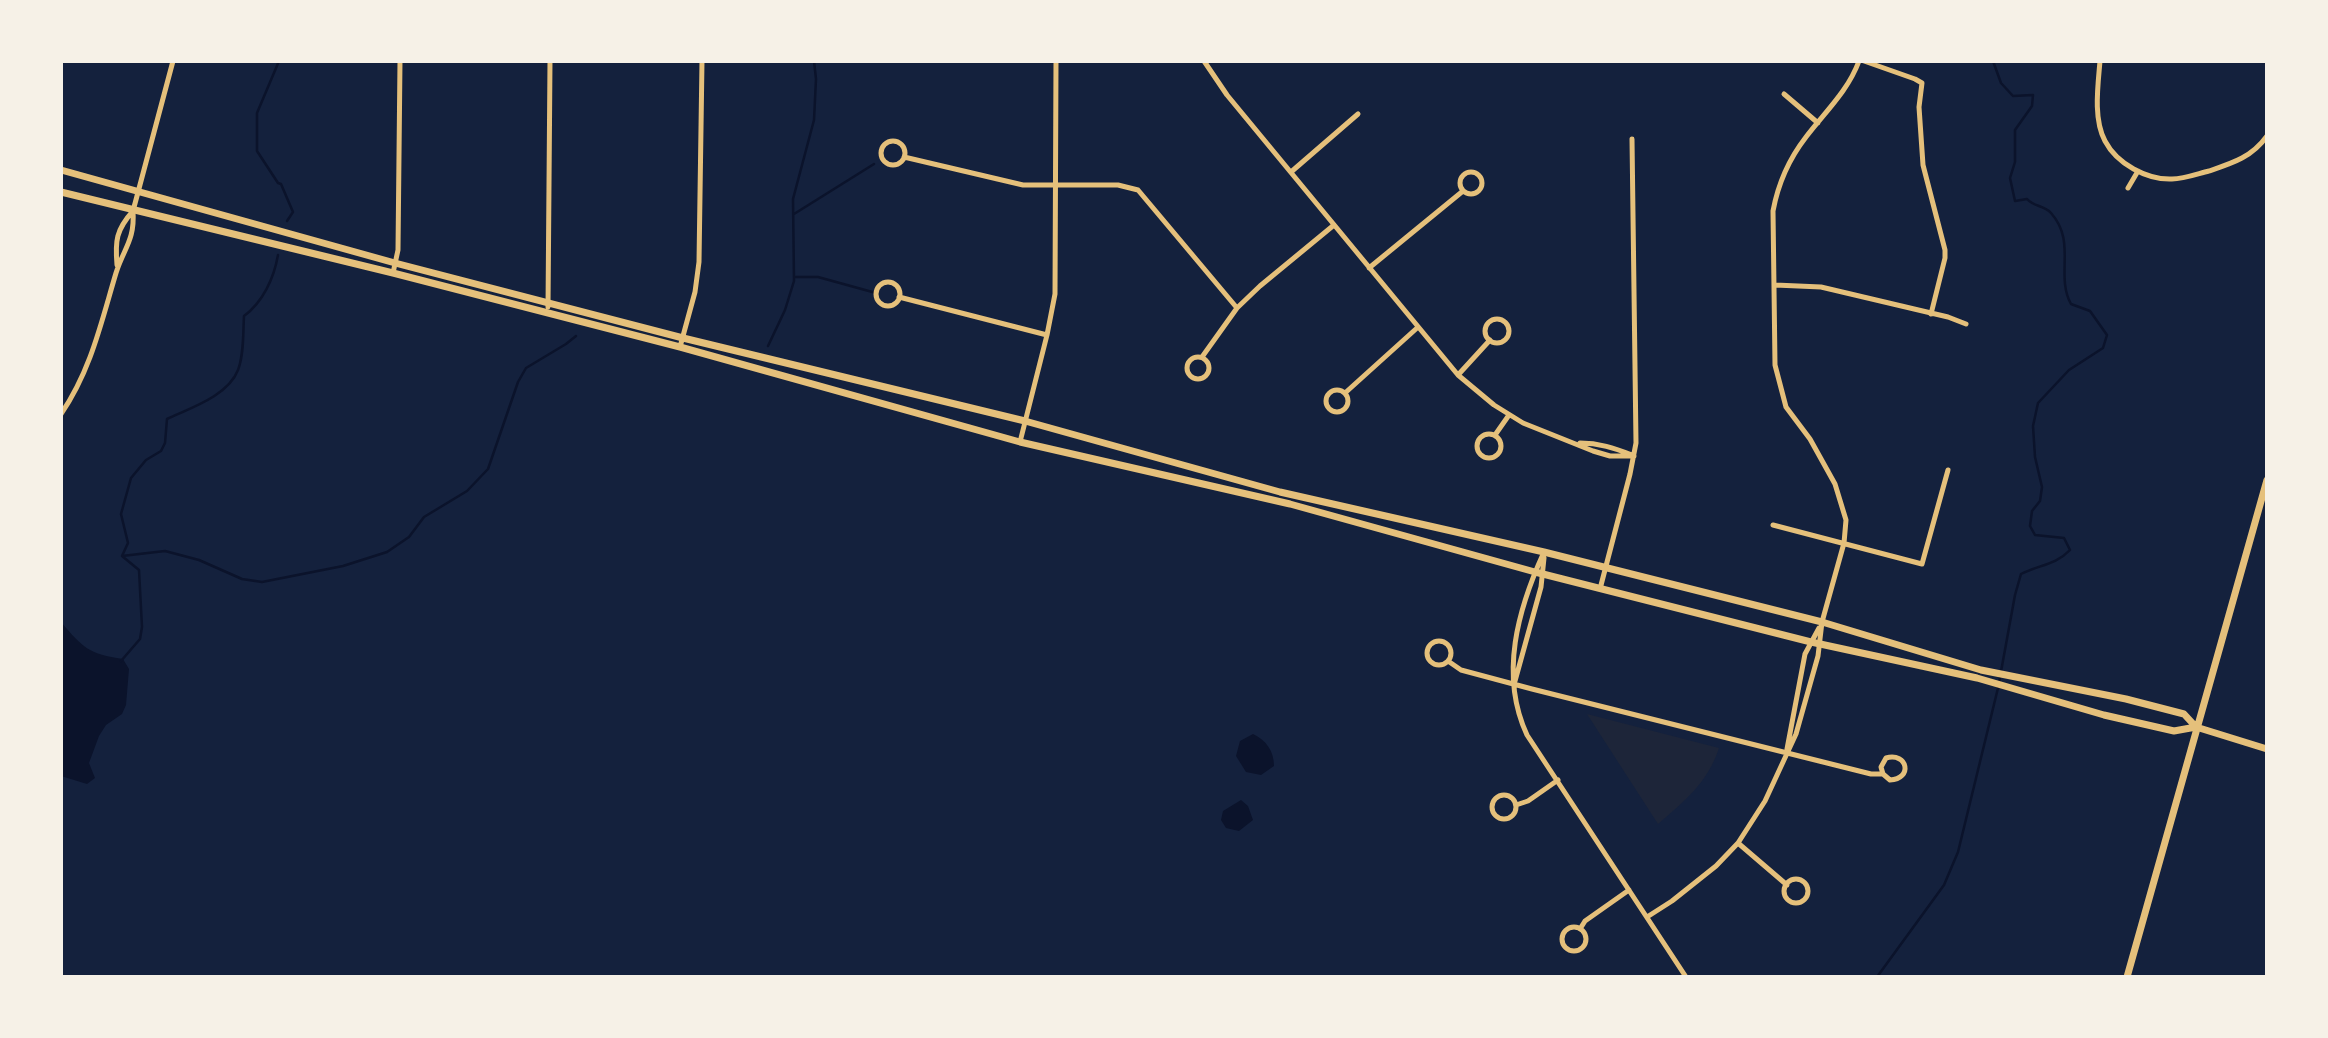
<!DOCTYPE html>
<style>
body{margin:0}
#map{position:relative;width:2328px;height:1038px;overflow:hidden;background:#14213d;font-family:"Zilla Slab",serif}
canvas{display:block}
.frame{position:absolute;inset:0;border:63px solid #f6f1e7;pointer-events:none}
</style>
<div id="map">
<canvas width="2328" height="1038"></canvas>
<div class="frame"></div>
</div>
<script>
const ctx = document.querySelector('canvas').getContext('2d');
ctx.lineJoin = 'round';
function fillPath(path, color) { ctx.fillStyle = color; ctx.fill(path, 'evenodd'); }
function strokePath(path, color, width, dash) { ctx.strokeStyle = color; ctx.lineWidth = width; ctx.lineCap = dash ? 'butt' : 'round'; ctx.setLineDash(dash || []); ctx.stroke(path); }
fillPath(new Path2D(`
 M1587 714 1719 748C1708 782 1685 801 1658 824Z`), '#1d2539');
fillPath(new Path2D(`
 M61 622C83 648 89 654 123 659L129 669 126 705 122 714 106 725 99 736 89 763 95 778 87 784 61 776Z
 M1253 734C1266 740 1274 751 1274 766L1261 775 1246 772 1236 756 1240 741Z
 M1241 800 1248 806 1253 820 1239 831 1226 828 1221 820 1223 811Z`), '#0b132b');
strokePath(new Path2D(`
 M279 61 257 113V151L278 183 281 184 293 212 287 221
 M794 214 874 164
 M794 277H818L876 293
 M768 346 785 310 794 281 793 199 814 120 816 79 814 61
 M122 556 165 551 199 560 242 579 262 582 343 566 387 552 409 537 424 517 467 491 488 469 518 382 526 368 566 344 576 336
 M121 661 140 639 142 627 139 570 122 556 128 543 121 514 131 478 146 460 161 451 165 443 167 419C190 408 228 396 238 370 244 355 243 333 244 316 263 302 274 278 278 255
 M1877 977 1944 885 1958 852 1998 688 2015 595 2021 574C2038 565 2056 565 2070 550L2064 538 2035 535 2030 526 2032 511 2040 501 2042 487 2035 457 2033 426 2038 403 2069 370 2103 348 2107 335 2090 311 2071 304C2055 275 2077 242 2051 213 2044 205 2034 207 2027 199L2015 201 2010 178 2015 162V130L2032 106 2033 95 2013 96 2001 83 1993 61`), '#0b132b', 2.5);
strokePath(new Path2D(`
 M1204 61 1227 95 1458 375 1494 405 1523 423 1593 451 1610 456H1634
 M1864 61 1915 79 1922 83 1919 107 1923 165 1945 250V258L1931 314
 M2100 61C2098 85 2093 119 2105 141 2117 164 2147 180 2172 179 2184 179 2197 174 2209 171 2233 163 2252 157 2267 136
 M1784 94 1818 123
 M881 153a12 12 0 1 1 24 0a12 12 0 1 1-24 0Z
 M904 157 1023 185H1118L1138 190 1237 308
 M1291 172 1358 114
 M1460 183a11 11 0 1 1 22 0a11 11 0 1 1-22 0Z
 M2128 188 2138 171
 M117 265C115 241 116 230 133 211
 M1369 268 1463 191
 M393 273 398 250 400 61
 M876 294a12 12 0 1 1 24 0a12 12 0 1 1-24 0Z
 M1775 285 1821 287 1948 317 1966 324
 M899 297 1047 335
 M548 307 550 61
 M1485 331a12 12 0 1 1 24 0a12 12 0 1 1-24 0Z
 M680 347 695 292 699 262 702 61
 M1187 368a11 11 0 1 1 22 0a11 11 0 1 1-22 0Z
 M1202 357 1237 308 1260 286 1334 225
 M1458 375 1490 340
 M1326 401a11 11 0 1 1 22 0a11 11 0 1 1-22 0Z
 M1345 393 1417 328
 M61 414C91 370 101 323 116 273 124 248 135 240 133 211L173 61
 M1477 446a12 12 0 1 1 24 0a12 12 0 1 1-24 0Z
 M1495 435 1509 415
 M1020 442 1047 335 1055 294 1056 61
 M1580 443C1599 443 1614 448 1632 455
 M1773 525 1922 564 1948 470
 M1544 552C1518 609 1499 675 1527 735L1686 977
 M1600 589 1630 474 1636 443 1632 139
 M1427 653a12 12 0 1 1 24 0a12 12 0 1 1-24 0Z
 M1448 661 1461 670 1532 689 1871 774H1883L1890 780C1913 779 1908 752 1886 758L1881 767 1883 774
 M1515 681 1541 587 1544 558
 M1787 749 1805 654 1819 628
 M1492 807a12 12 0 1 1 24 0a12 12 0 1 1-24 0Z
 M1516 805 1528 801 1558 780
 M1738 843 1787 885
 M1784 891a12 12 0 1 1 24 0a12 12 0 1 1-24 0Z
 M1647 917 1672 901 1716 866 1738 843 1765 801 1796 734 1818 656 1822 622 1844 543 1846 520 1835 484 1810 439 1786 407 1775 365 1773 211C1778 184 1789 159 1806 137 1825 112 1848 91 1859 61
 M1562 939a12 12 0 1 1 24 0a12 12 0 1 1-24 0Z
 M1580 929 1585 921 1629 890`), '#e5c07b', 5);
strokePath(new Path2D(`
 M61 170 395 263 683 338 1025 421 1280 492 1544 552 1822 622 1981 670 2126 699 2184 714 2196 727 2267 749
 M61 192 393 273 680 347 1020 442 1290 504 1535 572 1811 642 1977 678 2104 715 2174 731 2196 727
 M2127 977 2267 480`), '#e5c07b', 7);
</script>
